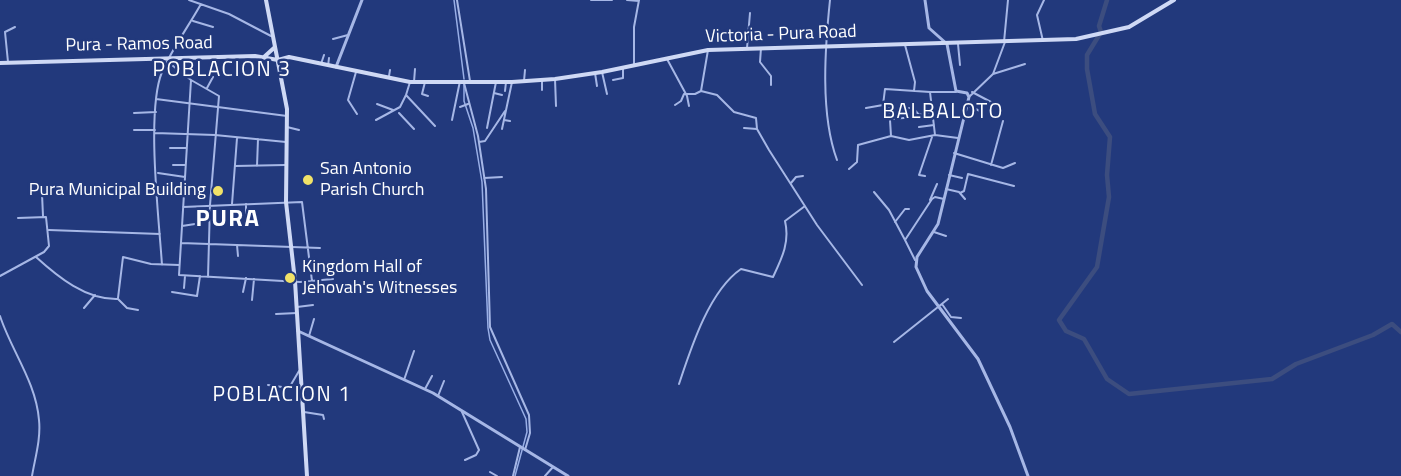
<!DOCTYPE html>
<style>
body{margin:0}
canvas{display:block;background:#22397c}
</style>
<canvas width="1401" height="476"></canvas>
<script>
const ctx = document.querySelector('canvas').getContext('2d');
ctx.lineJoin = 'round';
function strokePath(path, color, width, dash) { ctx.strokeStyle = color; ctx.lineWidth = width; ctx.lineCap = dash ? 'butt' : 'round'; ctx.setLineDash(dash || []); ctx.stroke(path); }
function label(font, color, halo, rows, align = 'center') {
  ctx.font = font + ' "Titillium Web",sans-serif'; ctx.lineWidth = 5; ctx.setLineDash([]); ctx.textBaseline = 'middle'; ctx.strokeStyle = halo; ctx.fillStyle = color; for (const [text, x, y, turn = 0] of rows) {
    ctx.save(); ctx.translate(x, y); ctx.rotate((+turn || 0) * Math.PI / 180); ctx.textAlign = isNaN(turn) ? turn : align; if (halo) ctx.strokeText(text, 0, 0); ctx.fillText(text, 0, 0); ctx.restore();
  }
}
strokePath(new Path2D(`
 M454 0 464 79
 M464 84V101L473 128 482 182 488 328 490 340 526 419 527 432 515 476`), '#99afe7', 1.5);
strokePath(new Path2D(`
 M1107 0 1099 26 1101 32 1087 55V69L1095 114 1110 137 1107 175 1109 197 1097 267 1059 320 1066 331 1084 339 1107 379 1129 394 1272 379 1296 364 1373 335 1392 324 1401 332`), '#3c4d7f', 4.5);
strokePath(new Path2D(`
 M189 0 229 14 271 36
 M457 0 470 81
 M591 0H612
 M627 0 639 1
 M830 0C825 48 820 114 837 160
 M193 21 213 27
 M333 39 348 35
 M1043 41 1037 15 1044 0
 M1004 42 1008 0
 M958 44 960 65
 M905 45 915 82 914 91
 M747 48 750 13
 M761 48 760 62 771 76V85
 M708 50 701 91 717 95 734 112 756 118 757 129 769 150 817 225 862 285
 M667 59 687 96 689 106
 M8 62 5 32 15 27
 M168 62 191 80 219 96 210 205 208 277
 M321 64 324 55
 M634 65V27L639 0
 M328 66 329 58
 M356 72 348 100 357 114
 M602 72 607 94
 M595 73 597 86
 M993 74 1025 64
 M389 76 390 70
 M555 79 556 106
 M191 80 179 275 300 282 333 279
 M613 80 623 78V68
 M524 81 525 70
 M410 82 406 95 435 126
 M414 82 415 69
 M425 82 422 94 428 96
 M464 83 478 136 486 189 490 327 529 415 530 433 525 450
 M207 88 213 77
 M542 90V80
 M505 91 506 82
 M956 92H930L935 135 958 138
 M972 92 991 102
 M494 93 502 95
 M970 96 993 74 1005 42
 M156 99 287 116
 M377 104 393 110
 M889 104 891 136
 M675 105 681 101 684 94H695L701 91
 M967 105 982 112 984 117
 M460 107 468 104
 M866 108 883 105 885 89 930 92
 M904 108H913L919 115 932 112
 M134 113 156 112
 M399 113 414 129
 M889 119 904 118
 M376 120 400 107 406 95
 M452 120 460 81
 M504 120 510 121
 M287 127 299 130
 M919 127 934 125
 M487 128 496 82
 M744 128 757 129
 M502 129 512 82
 M134 130H155
 M155 133 215 135 286 142
 M479 142 485 141 505 111
 M170 148H186
 M954 153 1003 168 1015 163
 M173 165H185
 M991 165 1003 121
 M235 166 285 165
 M257 166 258 139
 M849 169 857 162 858 145 891 136 909 140 935 135
 M158 173 185 177
 M949 175 962 178
 M925 176 919 175 932 137
 M484 178 502 177
 M791 183 796 177 803 176
 M946 189 959 192 965 199
 M874 192 889 210 905 240
 M960 193 964 191 968 174 1014 186
 M42 194 43 216
 M930 200 937 184
 M232 204 237 138
 M246 204V225
 M183 207 302 202 312 281
 M895 222 905 209H909
 M182 226 195 224
 M49 230 160 234
 M934 232 946 236
 M181 243 320 248
 M237 245 238 256
 M36 257C58 277 86 300 118 299L127 308 138 310
 M915 260 905 240 932 199 935 197 944 199
 M162 265C159 219 146 111 162 72 172 49 188 27 201 4
 M0 276 44 252 49 246 46 217 18 218
 M184 288 185 276
 M172 292 197 296 200 276
 M243 292 246 278
 M118 298 123 257 151 264 179 265
 M252 300 254 279
 M942 304 951 317 961 318
 M297 307 313 305
 M84 308 95 295
 M276 314 297 313
 M0 316C11 350 36 382 39 420 41 439 35 458 32 476
 M309 336 314 319
 M894 342 948 299
 M404 380 414 351
 M679 384C691 348 709 291 741 269L773 277C782 258 790 242 785 221L805 206
 M268 385 289 388 299 371
 M425 389 432 376
 M438 396 444 381
 M304 412 323 415 324 419
 M462 412 479 450 476 455 465 460
 M490 472 497 476
 M513 476 520 447
 M545 476 553 467`), '#a6b7e6', 2);
strokePath(new Path2D(`
 M925 0 929 28 947 44 956 91 967 93 969 97 938 224 917 257 916 267 927 291 978 359 1010 427 1028 476
 M336 67 362 0
 M298 331 433 393 568 476`), '#a6b7e6', 3);
strokePath(new Path2D(`
 M266 0 287 109 286 202 295 281 307 476
 M264 57 275 47
 M0 63 255 56 278 60 289 57 410 82H512L555 79 602 72 708 50 1076 39 1129 27 1174 0`), '#cfd9f5', 4);
for (const [x, y, r, color] of [
 [308,180,6,"#f1e268"],
 [218,191,6,"#f1e268"],
 [290,278,6,"#f1e268"]
]) { const dot = new Path2D(); dot.arc(x, y, r, 0, 2 * Math.PI); ctx.fillStyle = color; ctx.fill(dot); strokePath(dot, '#22397c', 2); }
label('18px', '#fff', '#22397c', [
 ["Victoria - Pura Road",781,35,-2],
 ["Pura - Ramos Road",139,45,-1]
]);
label('18px', '#fff', '#22397c', [
 ["San Antonio",320,170],
 ["Parish Church",320,191],
 ["Pura Municipal Building",206,191,"right"],
 ["Kingdom Hall of",302,268],
 ["Jehovah's Witnesses",302,289]
], 'left');
ctx.letterSpacing = '1.5px';
label('21px', '#fff', '#22397c', [
 ["POBLACION 3",222,71],
 ["BALBALOTO",943,113],
 ["POBLACION 1",282,396]
]);
ctx.letterSpacing = '0px';
ctx.letterSpacing = '1.5px';
label('bold 24px', '#fff', '#22397c', [
 ["PURA",228,220]
]);
ctx.letterSpacing = '0px';
</script>
